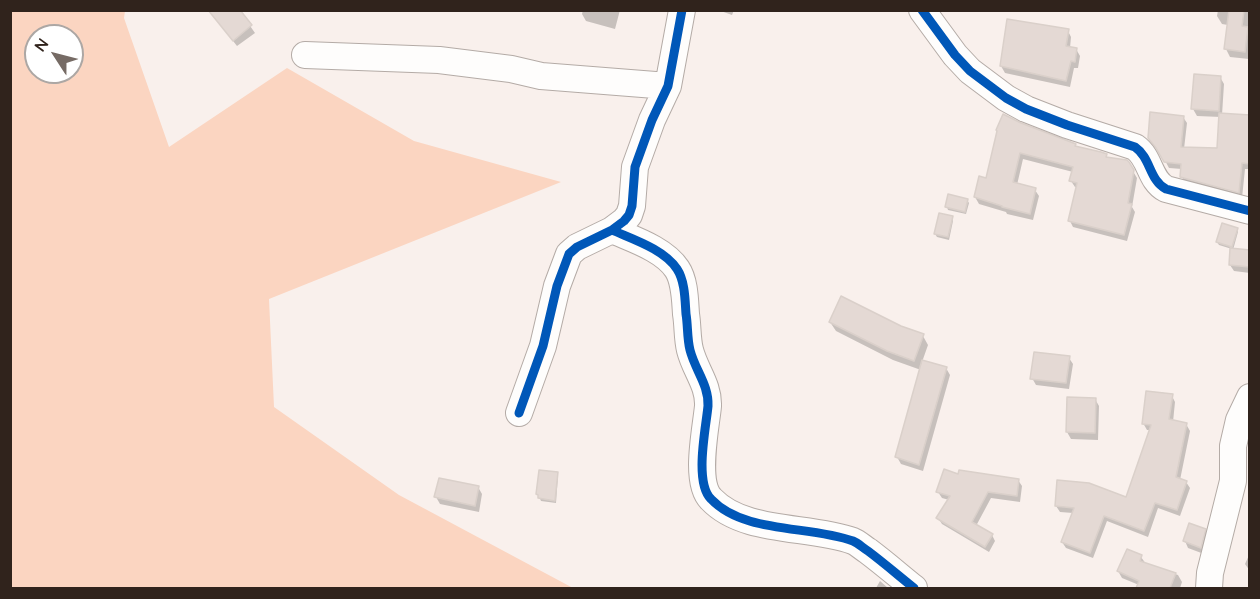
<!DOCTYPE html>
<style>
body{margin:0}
#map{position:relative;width:1260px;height:599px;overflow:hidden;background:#f9f0ec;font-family:Quicksand,sans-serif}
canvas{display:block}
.frame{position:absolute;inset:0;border:12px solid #30231c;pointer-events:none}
.north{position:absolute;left:24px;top:24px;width:60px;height:60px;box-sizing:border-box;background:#fff;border:2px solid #aca7a4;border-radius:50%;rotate:306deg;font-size:16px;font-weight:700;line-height:24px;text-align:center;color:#30231c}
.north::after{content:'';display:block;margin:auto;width:21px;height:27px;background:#766b65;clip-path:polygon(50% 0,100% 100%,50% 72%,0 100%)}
</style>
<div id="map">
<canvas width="1260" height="599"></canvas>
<div class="frame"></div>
<div class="north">N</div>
</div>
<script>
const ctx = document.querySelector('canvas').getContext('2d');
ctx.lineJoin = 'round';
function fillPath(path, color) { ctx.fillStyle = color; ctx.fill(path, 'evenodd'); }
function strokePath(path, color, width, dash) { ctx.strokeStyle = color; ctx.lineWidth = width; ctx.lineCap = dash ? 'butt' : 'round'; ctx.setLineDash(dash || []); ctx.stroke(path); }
fillPath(new Path2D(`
 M10 11H125L124 18 169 147 287 68 414 141 561 182 269 299 274 407 399 495 573 588H11ZM36 36H72V72H36Z`), '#fbd5c1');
fillPath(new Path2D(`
 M239 10 255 33 237 46 219 23Z
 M583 10H620L615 29 586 21 582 14Z
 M718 10H734L732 15Z
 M1218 10H1250L1249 59 1230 57 1226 49 1228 25 1222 24 1217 16Z
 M1068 31 1071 37 1070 48 1076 49 1080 56 1078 68H1074L1070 87 1005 73 1001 66Z
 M1220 77 1224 84 1222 115 1250 116V169H1245L1242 198 1185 183 1182 177V169L1169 168 1161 153 1149 138 1183 117 1187 123 1184 149H1219L1221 117 1197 116 1193 109Z
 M1020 124 1075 145 1077 148 1106 155 1108 158 1128 163 1137 178 1132 207 1135 212 1127 241 1073 227 1070 221 1077 188 1075 187 1071 181 1073 172 1023 159 1017 185 1035 190 1039 196 1033 220 1007 214 1006 212 979 204 975 197 987 180Z
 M967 200 969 203 966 214 948 210 947 207Z
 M952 218 953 221 949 240 937 237 935 234Z
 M1237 229 1238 232 1233 250 1250 251V273L1234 271 1230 265 1232 249 1219 245 1217 242Z
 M830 322 900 327 923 336 928 345 922 362 946 368 950 375 923 471 901 464 897 457 921 370 893 360 836 331Z
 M1069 358 1073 364 1069 389 1036 385 1032 378Z
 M1172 396 1175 402 1173 422 1186 424 1190 431 1180 480 1186 482 1190 488 1180 516 1158 508 1148 537 1107 521 1093 558 1066 548 1062 542 1073 513 1060 512 1056 506 1127 499 1151 430H1147L1143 423Z
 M1069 399H1095L1099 406 1098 440 1071 439 1067 432Z
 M557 473 558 476 556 503 541 501 538 494Z
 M959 476 1018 480 1022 486 1020 502 991 498 976 526 992 535 995 541 989 552 942 524 938 518 949 500 942 498 938 492Z
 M478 487 482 494 479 512 440 504 436 497Z
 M1205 530 1209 537 1204 554 1188 548 1185 541Z
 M1250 553V571L1245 564Z
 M1141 557 1146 564 1178 575 1182 582 1180 588H1137L1139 585 1122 578 1118 571Z
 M880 581 888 588H876Z`), '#0003');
const building = new Path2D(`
 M208 10H240L252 25 233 41Z
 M1229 10H1244L1242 26 1248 27 1245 52 1224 49Z
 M1007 19 1069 29 1066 46 1077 48 1075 62 1071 61 1066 81 1000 66Z
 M1194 74 1221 76 1219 111 1191 109Z
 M1150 112 1184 116 1181 147 1217 148 1219 113 1250 115V164L1242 163 1239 193 1180 177 1181 164 1164 162 1156 148 1148 138Z
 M1003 114 1021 123 1076 144 1075 146 1101 152 1107 154 1106 157 1127 160 1129 162 1134 170 1128 203 1132 204 1124 235 1068 221 1077 183 1069 181 1073 167 1020 153 1013 182 1036 188 1030 214 1002 207V206L974 197 979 176 986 178 997 131 996 130Z
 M948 194 968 199 965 212 945 207Z
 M939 213 953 216 948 237 934 234Z
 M1222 223 1238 228 1232 247 1216 242Z
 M1230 248 1250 250V267L1229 265Z
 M841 296 901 326 924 334 914 361 887 351 829 322Z
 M1034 352 1070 356 1066 383 1030 379Z
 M922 360 947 367 919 465 895 457Z
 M1146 391 1173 394 1169 419 1187 423 1176 477 1187 481 1177 510 1155 503 1144 531 1104 516 1090 553 1061 542 1074 508 1055 506 1057 480 1089 483 1126 497 1151 425 1142 424Z
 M1067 397 1096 398 1095 433 1066 432Z
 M944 469 958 474 959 470 1019 479 1017 496 988 492 972 522 993 534 985 547 936 518 950 496 936 492Z
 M539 470 558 472 555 501 538 498V495L536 494Z
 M439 478 479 486 475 506 434 497Z
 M1189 523 1206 529 1201 548 1183 541Z
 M1127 549 1142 555 1140 561 1176 573 1170 588H1136L1139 581 1117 571Z`);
fillPath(building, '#e4d9d4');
strokePath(building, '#dad0ca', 1.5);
const minor = new Path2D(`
 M922 10 955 55 970 71 1006 98 1026 109 1067 125 1135 147C1151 158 1149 180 1166 189L1250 211
 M305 55 439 60 511 69 541 76 668 86
 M612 230C632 239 664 249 677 269 685 281 685 300 686 314 688 326 687 338 690 350 695 370 709 385 708 406 706 428 694 482 711 499 744 534 809 525 853 541 858 543 863 548 868 551 884 563 899 576 914 588
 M519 413 543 346 557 286 569 254 577 247 612 230 624 221 629 215 632 206 635 167 652 120 668 86 682 10
 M1209 588 1210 573 1233 481V446L1239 420 1250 397`);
strokePath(minor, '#b4aba6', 28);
strokePath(minor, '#fefdfc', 26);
strokePath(new Path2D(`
 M922 10 955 55 970 71 1006 98 1026 109 1067 125 1135 147C1151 158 1149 180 1166 189L1250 211
 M612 230C632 239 664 249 677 269 685 281 685 300 686 314 688 326 687 338 690 350 695 370 709 385 708 406 706 428 694 482 711 499 744 534 809 525 853 541 858 543 863 548 868 551 884 563 899 576 914 588
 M519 413 543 346 557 286 569 254 577 247 612 230 624 221 629 215 632 206 635 167 652 120 668 86 682 10`), '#0057b8', 9);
</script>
